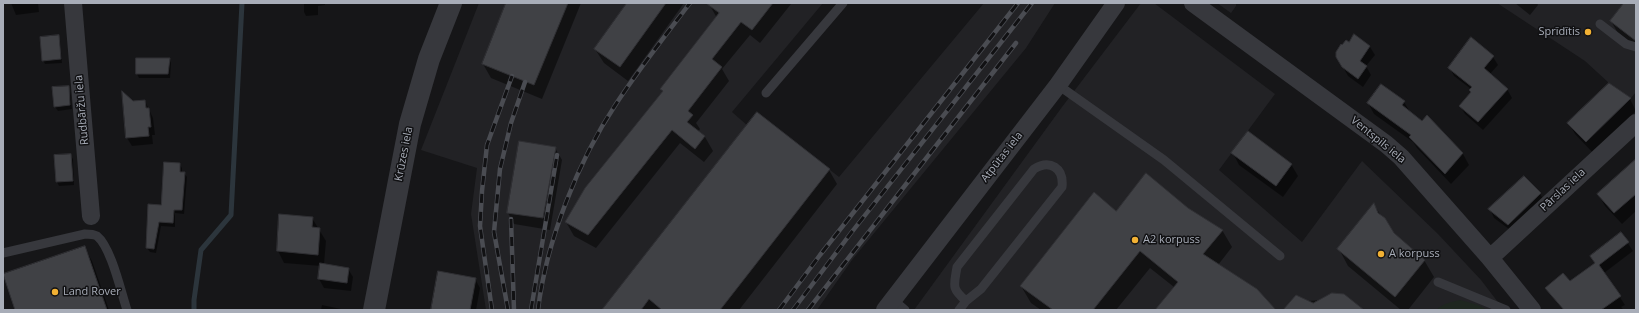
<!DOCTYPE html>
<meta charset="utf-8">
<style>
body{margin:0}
#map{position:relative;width:1639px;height:313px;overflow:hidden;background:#161618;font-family:"Open Sans",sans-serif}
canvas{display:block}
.frame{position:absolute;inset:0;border:4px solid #a8adb8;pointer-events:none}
</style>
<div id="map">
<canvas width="1639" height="313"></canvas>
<div class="frame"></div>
</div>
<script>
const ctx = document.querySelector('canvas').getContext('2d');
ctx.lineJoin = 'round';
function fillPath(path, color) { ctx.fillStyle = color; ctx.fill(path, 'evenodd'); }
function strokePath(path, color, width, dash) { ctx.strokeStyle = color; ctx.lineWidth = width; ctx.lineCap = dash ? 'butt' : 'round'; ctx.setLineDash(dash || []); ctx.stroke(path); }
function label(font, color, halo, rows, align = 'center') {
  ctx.font = font + ' "Open Sans",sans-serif'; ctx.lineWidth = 3; ctx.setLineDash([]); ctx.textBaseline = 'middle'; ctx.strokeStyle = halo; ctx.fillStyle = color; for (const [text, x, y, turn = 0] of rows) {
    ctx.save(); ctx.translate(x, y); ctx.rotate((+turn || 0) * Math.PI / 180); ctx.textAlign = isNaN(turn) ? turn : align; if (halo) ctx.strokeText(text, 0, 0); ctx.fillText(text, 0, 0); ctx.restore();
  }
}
fillPath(new Path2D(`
 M479 3H823L732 112 748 126 757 112 839 177 984 3H1055L1026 48 852 260 817 310H486L471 214 477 168 421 150Z
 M1141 3H1154L1275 94 1219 170 1302 242 1362 161 1438 234 1481 280 1504 310H914L1062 107Z
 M1217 3H1236V6L1231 13Z
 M1497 3H1636V92L1631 98 1609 83 1585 61Z`), '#222225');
fillPath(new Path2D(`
 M1460 300 1478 305 1487 310H1436C1444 303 1451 302 1460 300Z`), '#1e261f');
fillPath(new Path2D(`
 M6 3H38L39 12 16 15 11 3Z
 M304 3H325V5L318 6V15L306 16 304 12Z
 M507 3H581L542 99 491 78 483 64Z
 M629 3H684L628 81 604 63 595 49Z
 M710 3 791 4 760 43 750 35 722 69 729 81 696 123 700 129 698 132 705 137 713 151 704 162 680 143 596 248 574 236 566 222 663 93 661 89 717 18 709 4Z
 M1515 3H1537L1538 5 1530 15Z
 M1625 3H1636V49L1619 35 1611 21Z
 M1354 35 1370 47 1375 55 1366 66 1371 75 1363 87 1348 76 1343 67Z
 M58 36 60 41 62 63 45 64 43 60Z
 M1493 57 1498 65 1490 74 1507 89 1512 98 1483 130 1465 114 1460 106 1472 93 1471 89 1454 76 1450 68Z
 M169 59 171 63 170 78H139L137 74Z
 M1609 84 1630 99 1636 111 1593 153 1575 134 1569 123Z
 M68 87 70 91 72 109 58 111 55 107Z
 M145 101 153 118 155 135H152L153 144 132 146 127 138 132 102Z
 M1404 102 1410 112 1422 122 1427 117 1463 154 1469 165 1451 184 1417 148 1413 142 1374 114 1368 103Z
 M555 148 562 160 550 230 514 224 508 213Z
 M1233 153 1291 164 1298 176 1283 197 1239 165Z
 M70 155 73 159 74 185 59 186 57 182 55 156Z
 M1636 160V211L1622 224 1605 206 1598 194Z
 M179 164 182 168V173H184L187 177 184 214 175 213V227L161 226 156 253 150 252 147 248Z
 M829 170 837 184 739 310H608Z
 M1540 194 1545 202 1513 232 1494 218 1490 209Z
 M1374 205 1394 235 1424 260 1434 277 1408 310H1401L1348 266 1339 249Z
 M1188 209 1222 230 1232 247 1218 265 1275 310H1156L1174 287 1150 268 1116 310H1041L1031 303 1021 286 1117 213Z
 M280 215 312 218 326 241 324 264 348 269 353 277 351 291 324 288 319 279 321 266 284 263 278 251Z
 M1621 233 1633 251 1604 273 1625 305 1621 307 1624 310H1563L1546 288 1570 283 1596 264Z
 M84 247 92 261 109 310H16Z
 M475 279 480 288 476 310H432Z
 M1322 300 1363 310H1284L1306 301Z
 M322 305 341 309 342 310H321Z`), '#0007');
strokePath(new Path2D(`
 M194 310V300L201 250 231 215 242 3`), '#2c353c', 5);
const building = new Path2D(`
 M506 3H568L534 85 482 64Z
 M627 3H666L620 67 594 49Z
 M706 3H773L752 30 741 22 712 59 722 67 688 111 693 115 687 122 705 136 695 149 672 130 588 235 565 222 585 188 663 91 660 89 719 13Z
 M1624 3H1636V41L1610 21Z
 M1354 34 1370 46 1360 61 1367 66 1358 79 1342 67 1336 57V52L1341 44 1342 45 1346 40 1349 42Z
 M59 35 61 59 42 61 40 37Z
 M1471 37 1494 56 1484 68 1508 89 1478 122 1459 106 1471 92 1469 90 1472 87 1448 68Z
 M136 58H170L168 74H136Z
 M1609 83 1631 98 1586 142 1567 123Z
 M1381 84 1405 101 1402 105 1422 121 1427 115 1463 153 1445 174 1409 137 1411 135 1367 103Z
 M69 86 70 105 54 107 52 87Z
 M122 91 133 101 145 100 146 108H149L151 127H148L149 136 126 138Z
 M757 112 830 169 720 310H662L649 299 641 310H602Z
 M1248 131 1292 164 1276 186 1231 153Z
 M519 141 556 147 543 218 507 213Z
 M71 154 73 181 56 182 54 155Z
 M1636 159V194L1614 213 1597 194Z
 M164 162 180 163V172H185L182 210H174L173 223 159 222 154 249 146 248 148 204 161 205Z
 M1146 173 1188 208 1223 230 1203 254 1257 289 1276 310H1155L1178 282 1140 251 1093 310H1053L1020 286 1094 192 1116 211Z
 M1524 176 1541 193 1508 225 1488 209Z
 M1374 203 1378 213 1385 218 1394 233 1425 260 1395 297 1337 249Z
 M279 214 313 217 312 227 320 228 318 255 277 251Z
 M1621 232 1629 242 1599 265 1621 296 1601 310H1564L1545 288 1563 273 1570 281 1595 263 1590 256Z
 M85 246 107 310H15L3 274Z
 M320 263 349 268 347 283 318 279Z
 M438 271 476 278 470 310H431Z
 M1332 293 1344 294 1364 310H1283L1296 295 1313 303Z`);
fillPath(building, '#404145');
strokePath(building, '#303034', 1);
strokePath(new Path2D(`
 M1600 24 1626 44 1636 47
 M1058 85 1164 160 1280 256
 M766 93 843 3
 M3 253 85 234C89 234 93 234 97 236 111 247 121 292 127 310
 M1438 282 1506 310
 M892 299 905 310
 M959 310 966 301 981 289 1062 187C1064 168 1050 159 1034 169L957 267C954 286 951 288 966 301`), '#37383d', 9);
strokePath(new Path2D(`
 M73 3 91 216
 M1193 3 1386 144 1401 157 1490 258 1532 310
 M1490 258 1636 123
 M885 310 1058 85 1116 3`), '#37383d', 18);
strokePath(new Path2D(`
 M374 310 410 124 429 59 451 3`), '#37383d', 22);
const rail = new Path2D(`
 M511 219 514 310
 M492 310 480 226 482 191 487 145 512 76
 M508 310 494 232 500 169 511 123 525 82
 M531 310 557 155
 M538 310C546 242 578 161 616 104 639 69 665 36 690 3
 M779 310 820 255 1018 3
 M793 310 851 233 1032 3
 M808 310 1016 43`);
strokePath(rail, '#4a4c52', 4.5);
strokePath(rail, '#111113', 3, [9]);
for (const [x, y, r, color] of [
 [1588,32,4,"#f2b134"],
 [1135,240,4,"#f2b134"],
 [1381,254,4,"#f2b134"],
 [55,292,4,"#f2b134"]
]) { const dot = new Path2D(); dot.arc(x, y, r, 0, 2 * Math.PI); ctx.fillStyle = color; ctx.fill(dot); strokePath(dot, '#111113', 1.5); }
label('11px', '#a8adb8', '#111113', [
 ["Sprīdītis",1580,32,"right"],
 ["A2 korpuss",1143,240],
 ["A korpuss",1389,254],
 ["Land Rover",63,292]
], 'left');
label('11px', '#a8adb8', '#111113', [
 ["Rudbāržu iela",82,110,-95],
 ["Ventspils iela",1378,140,39],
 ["Krūzes iela",404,154,-79],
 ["Atpūtas iela",1002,157,-52],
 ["Pārslas iela",1563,190,-43]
]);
</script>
